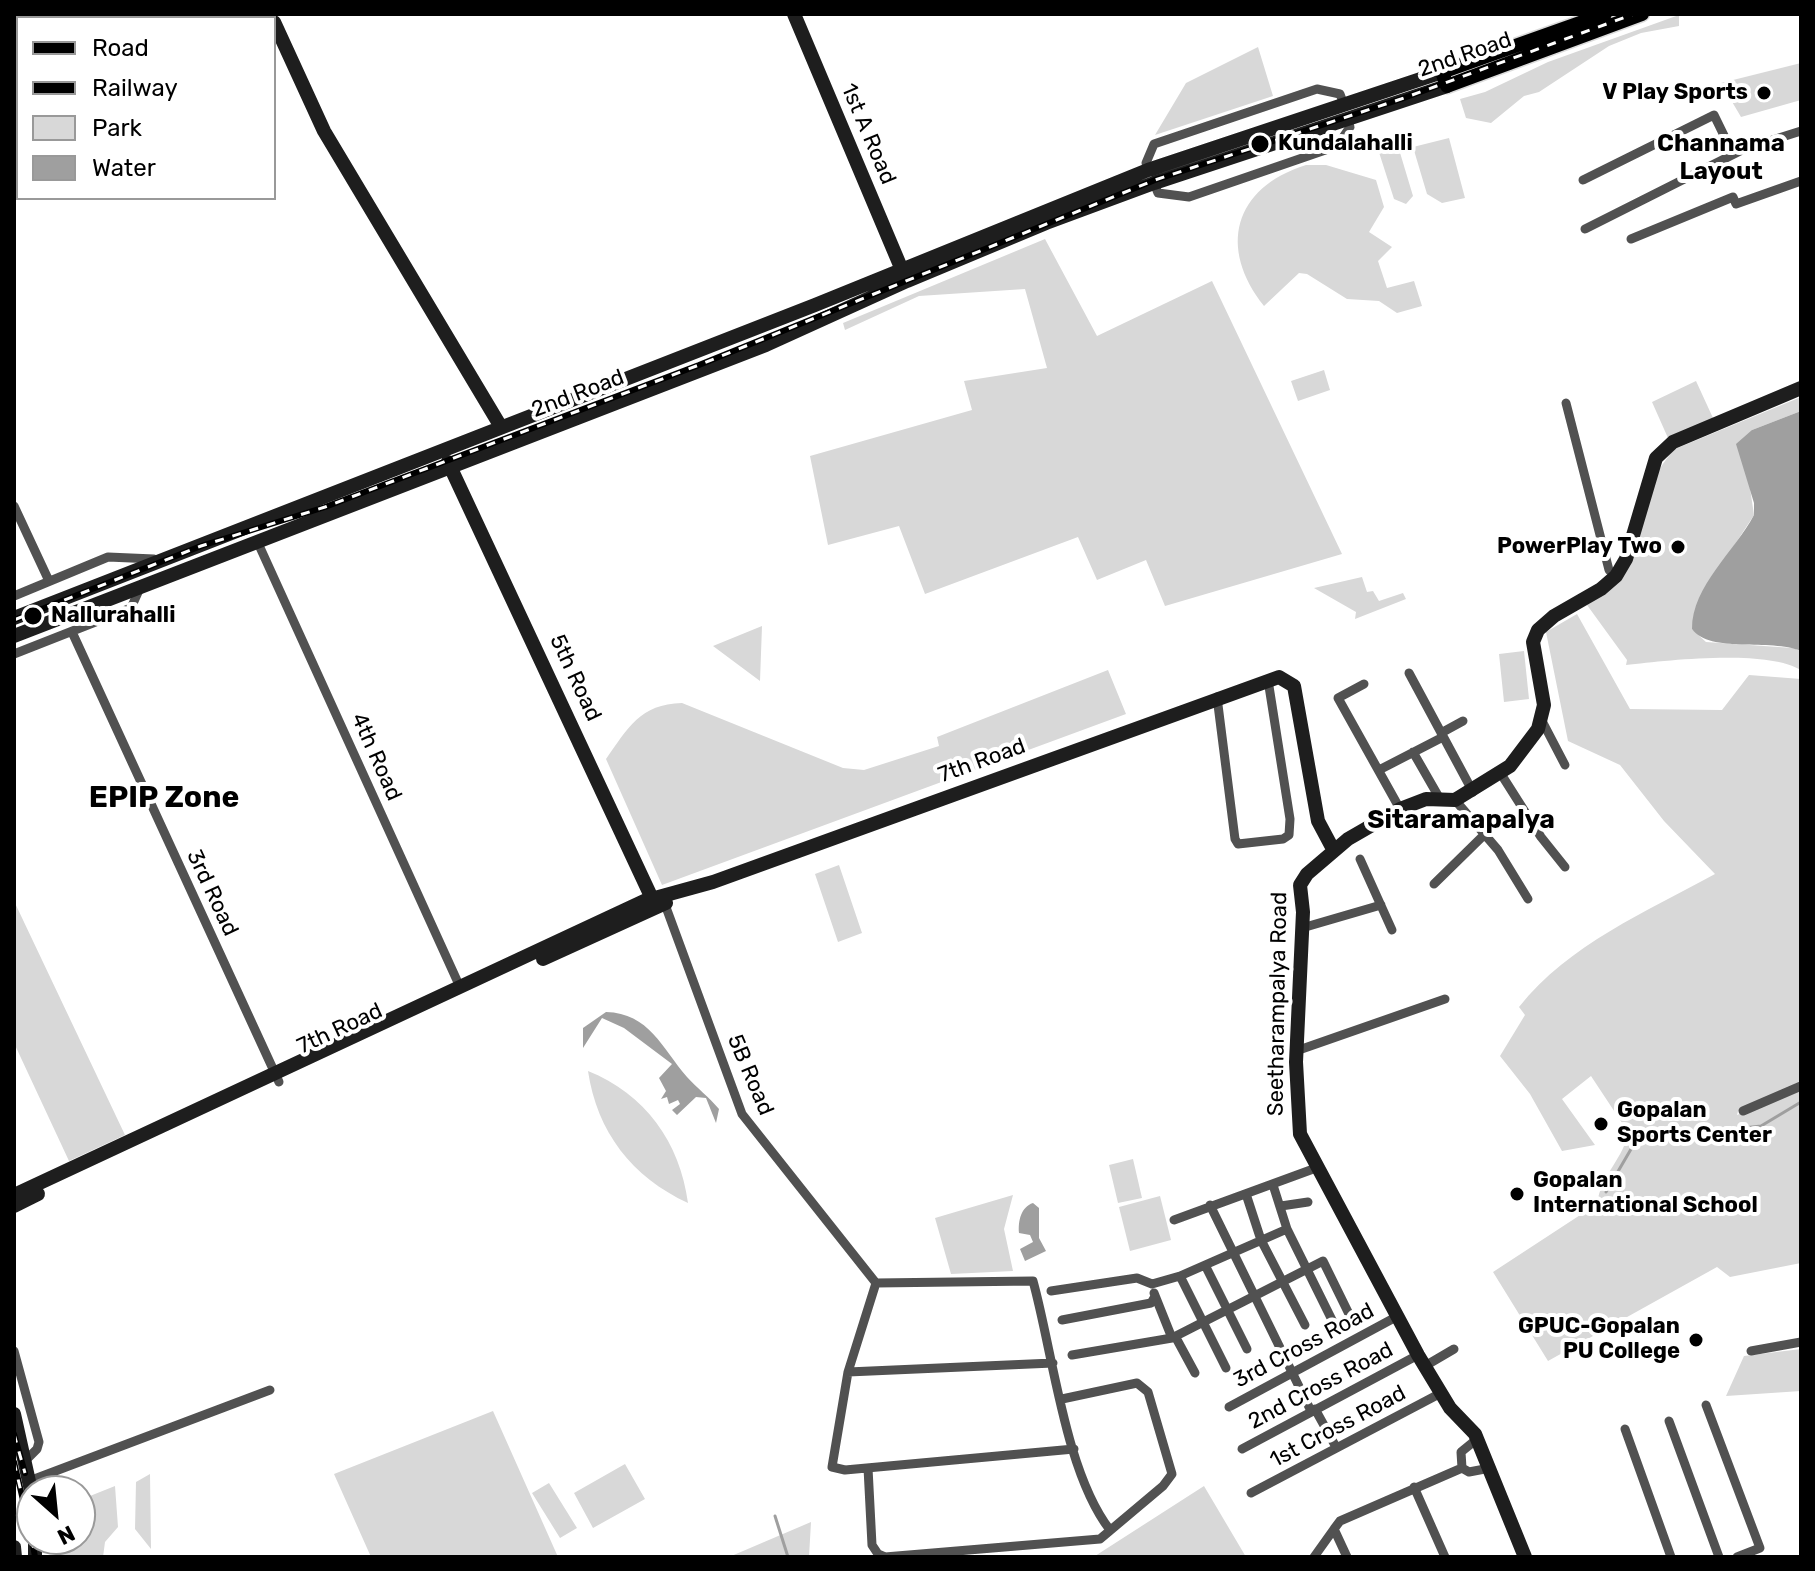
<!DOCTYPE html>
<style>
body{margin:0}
#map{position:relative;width:1815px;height:1571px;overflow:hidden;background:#fff;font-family:Rubik,sans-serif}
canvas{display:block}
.frame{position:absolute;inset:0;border:16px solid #000;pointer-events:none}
.legend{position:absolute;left:16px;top:16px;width:260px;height:184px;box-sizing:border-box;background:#fff;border:2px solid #999;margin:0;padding:10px 14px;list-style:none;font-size:24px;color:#000}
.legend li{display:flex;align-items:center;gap:16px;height:40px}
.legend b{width:40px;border:2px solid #999}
.north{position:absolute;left:16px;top:1475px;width:80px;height:80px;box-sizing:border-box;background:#fff;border:2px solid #999;border-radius:50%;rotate:153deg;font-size:22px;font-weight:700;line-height:32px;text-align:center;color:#000}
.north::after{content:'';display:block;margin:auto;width:28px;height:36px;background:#000;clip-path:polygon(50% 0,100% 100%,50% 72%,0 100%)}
</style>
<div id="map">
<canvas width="1815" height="1571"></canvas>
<div class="frame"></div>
<ul class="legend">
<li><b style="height:10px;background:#000"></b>Road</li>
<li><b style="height:10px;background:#000"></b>Railway</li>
<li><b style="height:22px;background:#d8d8d8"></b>Park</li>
<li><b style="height:22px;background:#9f9f9f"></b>Water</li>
</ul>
<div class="north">N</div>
</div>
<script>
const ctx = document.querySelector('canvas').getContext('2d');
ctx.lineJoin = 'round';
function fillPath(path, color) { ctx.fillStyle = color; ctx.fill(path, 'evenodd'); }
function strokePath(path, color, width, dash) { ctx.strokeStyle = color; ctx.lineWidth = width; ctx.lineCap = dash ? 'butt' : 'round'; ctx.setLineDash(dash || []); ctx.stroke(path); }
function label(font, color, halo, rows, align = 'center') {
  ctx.font = font + ' Rubik,sans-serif'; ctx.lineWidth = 8; ctx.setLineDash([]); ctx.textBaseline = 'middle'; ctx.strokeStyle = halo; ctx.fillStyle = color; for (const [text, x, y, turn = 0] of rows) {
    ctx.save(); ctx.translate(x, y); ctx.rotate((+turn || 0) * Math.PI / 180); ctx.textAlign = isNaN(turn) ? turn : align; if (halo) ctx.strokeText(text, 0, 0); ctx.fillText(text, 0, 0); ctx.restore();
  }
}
fillPath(new Path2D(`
 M14 14H237L239 18H19Z
 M1679 15V26L1641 33 1609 46 1539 92 1524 96 1491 123 1466 118 1460 99 1485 92 1548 62Z
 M1258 47 1273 96 1155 135 1186 83Z
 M1801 63V100L1741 117 1721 83Z
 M1395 136 1413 196 1406 204 1394 199 1376 143Z
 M1449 138 1465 198 1442 203 1427 194 1413 147Z
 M1306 165H1326L1376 180 1384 207 1369 232 1392 247 1378 261 1387 288 1414 281 1422 306 1397 313 1379 301 1347 299 1307 274 1299 273 1264 306C1218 248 1233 188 1306 165Z
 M1045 239 1097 336 1212 281 1342 554 1165 606 1146 560 1097 580 1078 537 925 594 899 526 828 545 810 456 972 410 964 381 1047 368 1025 289 919 296 845 330 843 323Z
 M1324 370 1330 390 1298 401 1291 381Z
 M1696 381 1713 418 1668 438 1652 402Z
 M1801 397V411L1752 430 1750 488 1754 515 1700 598 1692 629 1706 642 1793 648 1801 651V670C1767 649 1667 660 1626 665L1627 660 1587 605C1655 562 1628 497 1675 449Z
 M1362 577 1367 592 1373 591 1379 601 1403 593 1406 599 1355 619 1356 612 1314 588Z
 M1577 614 1630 709 1722 710 1749 675 1801 679V1082L1738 1111 1737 1115 1801 1089V1263L1730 1277 1717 1267 1548 1361 1493 1272 1597 1204C1601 1174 1625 1157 1628 1132L1591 1076 1562 1099 1595 1145 1562 1151 1530 1094 1500 1056 1525 1015 1519 1007C1569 944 1646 912 1715 874L1664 821 1620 765 1568 741 1546 632Z
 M762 626 760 681 713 646Z
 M1524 651 1529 699 1504 702 1499 654Z
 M1108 670 1126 714 662 885 606 759C628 728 640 704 682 703L843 768 864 770 939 746 937 737Z
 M839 865 862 933 838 942 815 874Z
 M14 901 125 1135 69 1161 14 1043Z
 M588 1071C645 1094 680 1142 688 1203 632 1177 597 1132 588 1071Z
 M1133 1159 1142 1198 1118 1203 1109 1165Z
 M1013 1195 1004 1229 1013 1271 951 1274 935 1218Z
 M1160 1196 1171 1240 1130 1251 1119 1207Z
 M1801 1349V1391L1726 1396 1744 1356Z
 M493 1411 558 1557H371L334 1474Z
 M625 1464 645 1499 593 1528 574 1493Z
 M150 1474 151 1549 135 1529 136 1482Z
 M549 1483 577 1528 560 1538 532 1493Z
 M115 1486 118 1527 105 1542 103 1557H61L60 1539H80V1500Z
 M1204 1486 1246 1557H1092L1095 1556Z
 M811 1522 809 1557H729Z`), '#d8d8d8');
fillPath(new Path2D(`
 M1801 411V651C1771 638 1710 654 1692 629 1692 586 1735 551 1754 515V503L1736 444 1752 430Z
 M606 1012C649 1013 662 1048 687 1077 697 1088 709 1097 719 1109L716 1123 706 1098 696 1097 677 1115 672 1110 680 1104 678 1100 669 1104 667 1097 661 1099 666 1091 659 1078 672 1064 624 1028 602 1018 583 1048V1028Z
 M1033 1203 1039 1208V1238L1046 1251 1025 1261 1020 1249 1033 1242 1030 1235 1019 1233C1018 1221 1021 1207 1033 1203Z`), '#9f9f9f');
strokePath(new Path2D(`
 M1606 1192 1634 1144 1649 1139 1761 1126 1801 1102
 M775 1516 788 1557`), '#9f9f9f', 3);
const primary = new Path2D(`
 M1605 14 1442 72 1447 86 1642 14`);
strokePath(primary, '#dbdbdb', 17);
strokePath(new Path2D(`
 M1148 170 1146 163 1154 144 1317 89 1340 94 1344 105
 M1583 180 1714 115 1733 154
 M1154 183 1158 193 1189 197 1337 146 1350 127 1347 118
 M1585 229 1744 149 1801 131
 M1631 239 1733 197 1736 204 1801 181
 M1566 403 1609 570 1616 576
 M14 506 49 581
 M258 543 460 987
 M14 596 108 557 154 559
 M72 632 279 1082
 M14 654 131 608 140 588
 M1409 673 1473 792
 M1364 684 1338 698 1400 809
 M1217 697 1235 839 1238 844 1283 839 1289 835 1290 819 1268 680
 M1541 719 1565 765
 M1441 733 1463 721
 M1413 752 1440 799
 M1379 770 1443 737
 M1501 774 1541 837 1565 867
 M1455 800 1498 850 1528 899
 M1360 859 1392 930
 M1434 884 1485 834
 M663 899 742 1114 876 1283
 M1302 928 1381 905
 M1296 1051 1445 999
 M1743 1111 1801 1086
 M1273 1185 1287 1229 1333 1322
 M1246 1194 1261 1240 1305 1325
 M1210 1205 1311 1411
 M1281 1206 1308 1202
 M1174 1220 1316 1168
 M1205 1265 1247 1349
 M1180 1276 1226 1368
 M876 1283 848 1372 832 1467 845 1470 1074 1449
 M876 1283 1033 1281C1053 1353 1065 1472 1110 1530
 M1051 1291 1137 1278 1152 1284 1180 1276 1287 1229
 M1154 1293 1172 1338
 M1062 1320 1151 1303 1154 1298
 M1175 1336 1195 1373
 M14 1351 39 1442 37 1449 26 1460
 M1751 1351 1801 1342
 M1072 1355 1172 1338 1323 1261 1349 1314
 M1425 1366 1454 1349
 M848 1372 1053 1363
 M1706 1405 1760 1548 1737 1557
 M1229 1407 1396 1317
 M1315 1409 1336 1447
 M1669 1421 1719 1557
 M1625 1429 1671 1557
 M1242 1449 1418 1355
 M868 1468 872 1545 878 1554 885 1557 1100 1539 1163 1486 1172 1474 1148 1392 1137 1383 1062 1399
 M1462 1468 1461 1452 1477 1439
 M29 1481 270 1390
 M1414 1487 1445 1557
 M1251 1493 1441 1393
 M1314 1557 1334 1529
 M1347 1557 1334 1529 1340 1521 1462 1468 1469 1472 1490 1468`), '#515151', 9);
strokePath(new Path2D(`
 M794 14 902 270
 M274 22 324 131 501 427
 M448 462 656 907
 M14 618 815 305 1148 170 1442 72
 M14 636 766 345 907 281 1046 223 1154 183 1447 86
 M543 959 666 903
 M14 1195 644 901 713 882 1279 677 1294 686 1318 821 1334 851
 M14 1206 38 1194
 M14 1414 32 1495
 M35 1539V1557
 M14 1547 15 1557
 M1525 1557 1475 1434 1450 1408 1418 1355 1300 1134 1296 1062 1303 912 1300 885 1307 874 1348 839 1400 809 1426 799 1455 800 1510 766 1538 729 1544 705 1533 642 1538 630 1554 616 1601 589 1616 576 1626 559 1656 458 1673 442 1801 388`), '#1e1e1e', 14);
strokePath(primary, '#000', 14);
const rail = new Path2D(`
 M14 620 201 546 325 507 699 365 1155 180 1401 99 1634 14
 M14 1434 25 1473
 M14 1462 32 1538
 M32 1539 35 1557`);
strokePath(rail, '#000', 6);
strokePath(rail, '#fff', 3, [9]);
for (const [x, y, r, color] of [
 [1764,93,8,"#000"],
 [1260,144,10,"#000"],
 [1678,547,8,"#000"],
 [33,616,10,"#000"],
 [1601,1124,8,"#000"],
 [1517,1194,8,"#000"],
 [1696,1340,8,"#000"]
]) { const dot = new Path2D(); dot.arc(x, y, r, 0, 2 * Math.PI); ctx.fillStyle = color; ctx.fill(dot); strokePath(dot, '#fff', 3); }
label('22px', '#000', '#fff', [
 ["2nd Road",1465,55,-19],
 ["1st A Road",868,134,67],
 ["2nd Road",578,394,-21],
 ["5th Road",575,678,65],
 ["4th Road",376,757,66],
 ["7th Road",982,761,-20],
 ["3rd Road",212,893,65],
 ["Seetharampalya Road",1278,1004,-89],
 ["7th Road",340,1029,-25],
 ["5B Road",750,1075,67],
 ["3rd Cross Road",1304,1346,-28],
 ["2nd Cross Road",1321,1386,-28],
 ["1st Cross Road",1338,1427,-28]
]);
label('bold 22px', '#000', '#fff', [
 ["V Play Sports",1748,93,"right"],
 ["Kundalahalli",1278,144],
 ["PowerPlay Two",1662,547,"right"],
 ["Nallurahalli",51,616],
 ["Gopalan",1617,1111],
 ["Sports Center",1617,1136],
 ["Gopalan",1533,1181],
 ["International School",1533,1206],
 ["GPUC-Gopalan",1680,1327,"right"],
 ["PU College",1680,1352,"right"]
], 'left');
label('bold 24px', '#000', '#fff', [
 ["Channama",1721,144],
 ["Layout",1721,172]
]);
label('bold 26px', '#000', '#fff', [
 ["Sitaramapalya",1461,820]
]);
label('bold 30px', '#000', '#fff', [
 ["EPIP Zone",164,798]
]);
</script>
